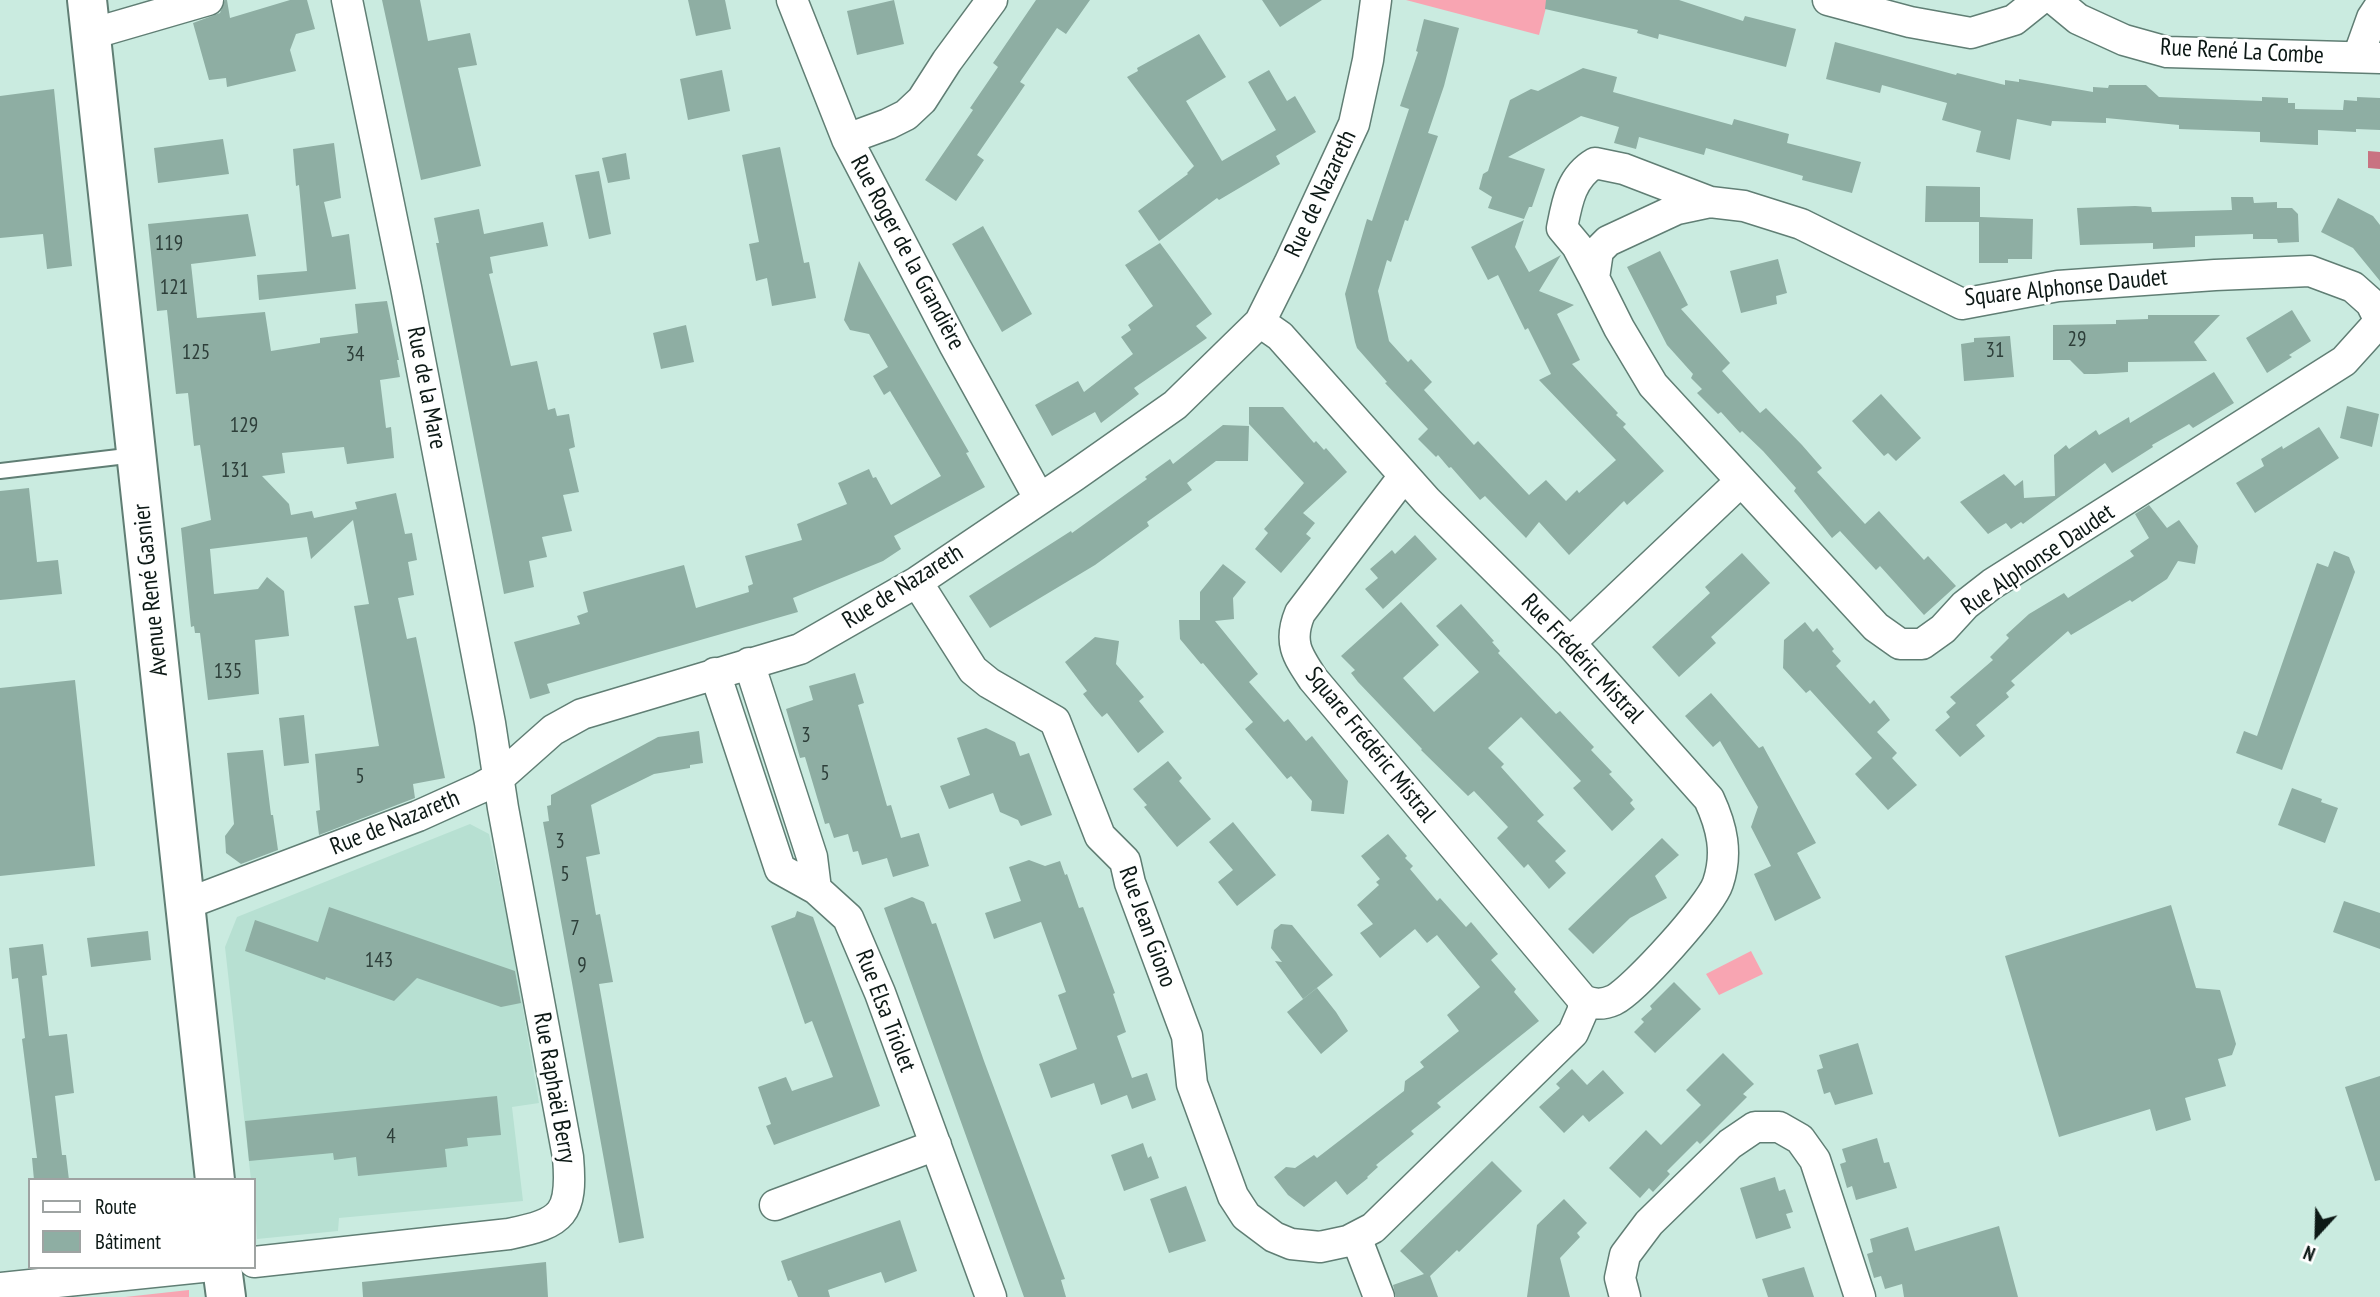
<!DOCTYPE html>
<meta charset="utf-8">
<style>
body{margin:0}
#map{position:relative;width:2380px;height:1297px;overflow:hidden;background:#caebe0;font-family:"PT Sans Narrow",sans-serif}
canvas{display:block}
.legend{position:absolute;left:28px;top:1178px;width:228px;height:91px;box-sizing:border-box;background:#fff;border:2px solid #9ea3a2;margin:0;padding:9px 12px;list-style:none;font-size:21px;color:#0d1916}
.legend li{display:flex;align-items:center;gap:14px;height:35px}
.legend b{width:35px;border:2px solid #9ea3a2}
.north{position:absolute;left:2282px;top:1199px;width:70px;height:70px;-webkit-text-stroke:5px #fff;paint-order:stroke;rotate:202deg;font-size:19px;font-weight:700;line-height:28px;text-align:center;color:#0d1916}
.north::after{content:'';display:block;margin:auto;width:24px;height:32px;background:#0d1916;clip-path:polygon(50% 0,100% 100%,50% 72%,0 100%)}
</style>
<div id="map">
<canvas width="2380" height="1297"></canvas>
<ul class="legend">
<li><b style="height:9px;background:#fff"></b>Route</li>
<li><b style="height:19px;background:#8eaea3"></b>Bâtiment</li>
</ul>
<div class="north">N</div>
</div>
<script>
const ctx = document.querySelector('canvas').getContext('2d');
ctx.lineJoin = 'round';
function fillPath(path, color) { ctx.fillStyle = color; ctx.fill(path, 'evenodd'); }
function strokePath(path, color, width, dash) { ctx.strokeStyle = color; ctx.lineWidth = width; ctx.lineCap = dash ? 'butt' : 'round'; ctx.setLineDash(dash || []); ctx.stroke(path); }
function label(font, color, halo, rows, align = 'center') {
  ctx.font = font + ' "PT Sans Narrow",sans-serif'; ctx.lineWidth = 6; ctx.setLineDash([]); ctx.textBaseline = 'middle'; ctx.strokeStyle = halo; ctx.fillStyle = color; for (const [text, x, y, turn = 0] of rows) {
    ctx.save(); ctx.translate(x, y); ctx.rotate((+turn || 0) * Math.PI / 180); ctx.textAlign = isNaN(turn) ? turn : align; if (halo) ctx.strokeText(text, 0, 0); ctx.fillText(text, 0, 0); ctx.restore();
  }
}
fillPath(new Path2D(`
 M470 824 489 834 510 932 539 1103 512 1107 523 1201 339 1218 338 1231 257 1239 254 1180H251L225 947 237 917Z`), '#b7e0d2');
fillPath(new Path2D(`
 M1406 0H1548L1539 35Z
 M1751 951 1763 974 1719 995 1706 974Z
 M189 1290V1297H125Z`), '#f8a5b2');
fillPath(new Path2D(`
 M2368 151 2380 152V169L2368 168Z`), '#c97382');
fillPath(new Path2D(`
 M225 0H227L230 18 290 0H307L315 29 296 34 290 50 296 71 227 87 226 78 209 80 193 23 220 13Z
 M382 0H420L428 41 470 33 477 65 458 68 481 166 421 180Z
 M688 0H725L731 29 696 36Z
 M894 0 904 44 857 55 847 11Z
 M1036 0H1090L1066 34 1057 28 1020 82 1025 85 977 155 984 160 956 201 925 180 973 110 970 108 998 67 993 63Z
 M1262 0H1322L1280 27Z
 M1546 0H1679L1743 21 1745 16 1796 29 1786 67 1659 34 1658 39 1637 33 1638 30 1545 9Z
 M1424 19 1459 28 1444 86 1428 133 1438 136 1408 221 1405 220 1391 262 1387 260 1378 291 1389 341 1408 362 1411 359 1432 382 1424 390 1474 445 1478 441 1529 495 1546 480 1566 501 1577 490 1579 493 1616 460 1539 380 1551 374 1528 328 1525 330 1498 275 1488 280 1471 247 1524 220 1515 247 1529 272 1561 255 1539 291 1574 305 1557 314 1580 360 1572 364 1618 413 1616 415 1626 424 1623 427 1664 471 1627 505 1624 501 1569 555 1539 522 1526 538 1485 496 1480 500 1451 467 1449 468 1438 455 1436 457 1418 439 1428 429 1385 383 1387 382 1357 348 1355 342 1345 294 1367 219 1372 221 1409 109 1400 106 1418 52 1416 51Z
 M1199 34 1226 77 1186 101 1222 161 1276 130 1248 82 1269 70 1287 101 1295 96 1316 132 1276 156 1280 164 1219 200 1217 198 1159 241 1138 211 1188 174 1187 173 1194 166 1127 77 1138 71 1137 68Z
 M1835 42 1956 75 1957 73 2005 85V80L2019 82V79L2093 92V87L2108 88 2109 85H2146L2159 97 2262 101V97L2288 98V103H2295V109L2343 110 2344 100 2357 101V97L2380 98V130L2356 129V132L2318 130V145L2260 142V132L2179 129V125L2106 118V123L2052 121 2051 126 2017 119 2010 160 1976 152 1981 131 1942 120 1947 103 1882 85 1880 93 1826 79Z
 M1583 68 1617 77 1613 92 1732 125 1734 119 1789 134 1787 143 1861 162 1852 193 1802 180 1803 176 1706 148 1704 155 1639 137 1636 149 1614 143 1619 127 1581 116 1508 157 1545 169 1532 207H1529L1524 219 1488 208 1492 197 1479 189 1483 174 1488 171 1510 100 1531 89 1538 91Z
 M722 70 730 111 688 120 680 79Z
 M54 89 72 266 47 269 43 234 0 238V96Z
 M223 139 229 174 158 183 154 148Z
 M334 143 341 198 324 202 332 237 349 234 356 289 259 300 257 275 307 271 299 185 296 186 293 149Z
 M780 147 804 263 809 262 816 298 772 306 767 278 756 281 749 244 759 242 742 155Z
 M626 153 630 179 608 183 602 158Z
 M599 171 611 234 589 239 575 175Z
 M1926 186 1980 187V217L2033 219 2032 259H2008V263H1979V222H1925Z
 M2231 197H2253L2254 203 2277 202V208H2292L2298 214 2299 242 2278 243 2277 239H2253V234L2195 236V247L2153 249V243L2080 245 2077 208 2135 206 2151 207 2152 212 2232 210Z
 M2338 198 2373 216 2380 225V281L2353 248 2321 232Z
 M479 209 484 234 543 222 548 246 490 257 493 273 489 274 511 366 537 361 548 410 555 408 557 416 569 414 575 447 569 449 579 492 563 495 572 531 542 537 547 557 529 561 534 587 504 594 436 243H439L434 218Z
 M248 214 256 256 191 264 197 318 265 312 271 351 320 343V338L358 333 355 304 387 301 399 360H397L400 377 380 380 386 428 391 427 394 458 347 464 344 447 282 453 285 473 262 476 289 504 291 515 312 511 314 518 357 509 355 502 396 493 405 534 412 533 417 560 408 562 414 595 398 598 407 639 416 637 445 778 413 784 415 798 319 835 316 811 320 810 315 754 379 746 354 606 369 604 353 520 311 559 307 537 210 549 214 594 258 589 267 577 284 591 289 636 255 640 259 694 208 700 200 633H195L194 626 191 627 181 528 211 520 200 445 194 446 188 393 176 394 167 310 157 311 148 224Z
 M983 226 1032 314 1002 332 952 244Z
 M1160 243 1212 314 1196 326 1207 338 1134 388 1139 394 1101 423 1095 412 1052 436 1035 405 1078 381 1084 392 1133 354 1121 337 1131 330 1128 325 1153 306 1125 265Z
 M1660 251 1688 305 1681 309 1730 363 1722 371 1760 413 1766 408 1802 445 1822 468 1817 472 1865 524 1879 511 1924 560 1928 556 1956 586 1924 615 1880 566 1876 570 1840 531 1832 538 1794 491 1796 488 1763 451 1742 431 1740 433 1721 412 1718 414 1697 393 1702 389 1691 378 1693 374 1667 345 1627 267Z
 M1778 259 1787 293 1776 296 1777 304 1741 313 1730 271Z
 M859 261 969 452 966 453 985 487 894 536 901 549 883 561 793 598 798 612 547 684 550 693 530 699 514 642 580 624 577 616 588 612 583 592 684 565 696 608 749 592 748 586 753 584 745 556 802 540 797 524 847 504 838 483 869 469 873 478 876 477 891 505 941 476 890 391 884 395 873 376 888 367 869 334 850 330 844 320Z
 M2292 310 2311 341 2289 355 2292 357 2267 373 2246 338Z
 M2148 315H2220L2194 342 2207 361 2128 362V372L2096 374H2084L2070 360H2053V325L2116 324V320L2148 319Z
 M686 325 694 362 661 369 653 333Z
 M2010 336 2014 377 1964 381 1961 344 1974 342V338Z
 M2214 372 2234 403 2193 428 2189 424 2152 445 2153 447 2112 473 2105 463 2023 524 2021 522 2011 529 2006 523 1988 534 1960 502 2004 474 2015 486 2023 480 2024 498 2055 496 2054 455 2066 445 2069 449 2096 430 2099 435 2129 417 2130 423Z
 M1881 394 1921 438 1896 461 1888 453 1884 456 1852 421Z
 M2347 406 2379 414 2372 447 2340 438Z
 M1249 407H1283L1314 443 1316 441 1324 450 1326 448 1347 472 1303 513 1315 523 1306 534 1311 538 1281 573 1255 549 1268 533 1264 529 1304 483 1249 424Z
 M1223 425 1249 426 1248 461H1216L1187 483 1192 490 1147 522 1149 526 1095 565 990 628 969 596 1071 531 1072 533 1147 479 1145 477 1170 459 1173 464Z
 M2319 427 2339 458 2255 513 2236 483 2264 466 2261 459 2282 446 2283 449Z
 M29 488 37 562 58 560 62 594 0 600V491Z
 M2149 505 2167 528 2179 520 2198 546 2195 564 2178 561 2167 579 2132 602 2130 600 2071 635 2068 631 2011 681 2015 685 2006 693 2009 697 1976 725 1985 736 1960 757 1935 730 1950 717 1946 712 1956 703 1950 697 1993 660 1990 657 2009 638 2006 635 2029 614 2064 593 2068 598 2134 556 2130 551 2149 538 2135 514Z
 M1415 535 1437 559 1383 609 1365 589 1378 578 1370 569 1392 550 1395 554Z
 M2334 551 2349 557 2355 572 2282 770 2236 753 2244 731 2257 736 2317 563 2328 567Z
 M1742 553 1770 583 1711 637 1716 643 1679 677 1652 647 1710 593 1705 587Z
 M1223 564 1246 582 1233 598 1234 619 1215 621 1258 674 1249 682 1284 722 1288 719 1306 741 1312 736 1348 781 1344 814 1311 811 1312 801 1291 776 1287 779 1245 729 1253 722 1203 663 1201 664 1180 639 1179 620H1200V592Z
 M1401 602 1439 645 1403 678 1434 712 1479 672 1436 626 1461 604 1494 641 1492 642 1500 651 1498 653 1556 714 1560 711 1594 747 1591 750 1612 772 1609 774 1633 800 1630 803 1635 809 1612 831 1573 788 1581 781 1521 717 1488 748 1504 764 1501 767 1544 815 1537 821 1566 851 1555 861 1566 873 1549 889 1528 864 1524 868 1497 838 1508 827 1474 791 1468 796 1421 750 1422 749 1358 682 1351 673 1355 670 1341 656Z
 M1805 622 1813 632 1817 628 1834 649 1832 651 1841 661 1836 666 1870 704 1874 700 1890 720 1877 732 1897 753 1892 758 1917 785 1888 810 1855 774 1872 758 1810 690 1806 693 1783 668 1784 640Z
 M1095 637 1119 641 1116 664 1144 697 1139 701 1164 732 1138 753 1107 713 1102 717 1095 709 1083 694 1087 691 1065 662Z
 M855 673 864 703 858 705 887 806 891 805 901 838 919 833 929 866 893 877 887 858 862 865 858 851 853 852 848 834 834 838 829 823 825 824 805 757 800 758 786 709 813 700 809 686Z
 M75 680 95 866 0 876V688Z
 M1711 693 1759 748 1763 746 1816 843 1797 853 1821 898 1775 921 1754 874 1771 866 1751 827 1758 807 1720 741 1713 747 1685 716Z
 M304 715 309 763 284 766 279 718Z
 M986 728 1015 742 1020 756 1029 753 1052 815 1021 826 1018 820 1000 812 993 793 949 809 940 786 970 775 957 738Z
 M699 731 703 763 690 765V768L654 774 591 805 600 854 586 857 596 915 600 914 613 982 599 984 644 1238 619 1243 543 822 549 821 547 806 551 805V795L658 737Z
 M263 750 271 815H273L278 850 241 864 226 853 225 836 234 824 227 753Z
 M1168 761 1182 778 1179 781 1211 819 1177 847 1144 807 1147 805 1133 789Z
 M2292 788 2322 799 2321 802 2338 808 2325 843 2278 825Z
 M1233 822 1276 875 1237 906 1218 882 1233 870 1209 842Z
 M1388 834 1407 856 1405 858 1413 866 1410 869 1437 901 1440 898 1466 927 1471 922 1498 954 1491 960 1516 989 1514 992 1539 1021 1437 1103 1441 1107 1411 1131 1414 1134 1376 1165 1378 1167 1367 1177 1368 1178 1347 1195 1336 1181 1304 1207 1288 1195 1274 1177 1286 1167 1295 1168 1314 1155 1317 1158 1404 1091 1405 1081 1424 1067 1420 1062 1459 1031 1447 1015 1480 987 1437 935 1427 943 1415 929 1380 958 1360 933 1373 924 1357 905 1379 885 1376 882 1380 879 1361 856Z
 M1662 838 1679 855 1655 876 1667 898 1630 918 1593 954 1568 929Z
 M1029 860 1045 866 1060 861 1065 875 1067 874 1079 908 1083 907 1115 993 1113 994 1126 1032 1117 1036 1132 1078 1147 1073 1156 1100 1132 1109 1127 1095 1101 1105 1094 1083 1051 1098 1039 1064 1077 1049 1058 995 1066 992 1041 922 994 939 985 913 1021 901 1009 867Z
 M912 897 924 902 932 924 936 923 984 1061 1065 1279 1061 1280 1066 1297H1024L884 908Z
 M2344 901 2380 913V949L2333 932Z
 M2171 905 2196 988 2220 990 2236 1044 2232 1055 2218 1059 2226 1086 2185 1098 2191 1120 2156 1131 2150 1109 2059 1137 2005 956Z
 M329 907 515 971 521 1003 501 1007 417 978 394 1001 326 977 325 980 245 951 255 920 318 942Z
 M797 911 813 917 880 1106 774 1145 766 1126 771 1124 758 1087 786 1077 792 1091 833 1077 812 1021 805 1024 771 926 795 917Z
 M1281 924 1292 925 1333 975 1303 999 1275 961 1282 962 1271 948 1274 930Z
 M148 931 151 960 91 967 87 938Z
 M43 944 47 975 42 976 49 1036 67 1034 74 1093 55 1096 62 1155H66L69 1180H34L32 1158H37L22 1039 25 1038 18 978 12 979 9 948Z
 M1674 982 1701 1009 1655 1053 1634 1032 1644 1022 1641 1019 1652 1009 1650 1006Z
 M1317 988 1336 1012 1348 1031 1321 1054 1287 1012Z
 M1858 1043 1873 1094 1835 1105 1830 1092 1824 1094 1817 1070 1823 1068 1819 1055Z
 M1723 1053 1754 1084 1743 1094 1747 1097 1700 1144 1697 1141 1667 1171 1670 1174 1653 1192 1649 1188 1640 1198 1609 1168 1646 1130 1661 1145 1701 1105 1686 1090Z
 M1572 1069 1587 1085 1603 1070 1624 1093 1589 1122 1583 1115 1564 1133 1539 1107 1560 1088 1556 1084Z
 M2380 1076V1180L2375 1181 2345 1087Z
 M497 1096 501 1135 467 1138 468 1146 445 1149 447 1167 358 1176 356 1157 334 1160 333 1153 249 1161 245 1121Z
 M1877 1138 1884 1163 1889 1162 1897 1188 1856 1200 1852 1186 1847 1188 1840 1164 1846 1162 1842 1149Z
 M1143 1143 1148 1158 1151 1156 1159 1178 1124 1191 1111 1155Z
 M1492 1161 1522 1191 1459 1252 1457 1250 1430 1276 1438 1297H1396L1393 1285 1424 1274 1400 1251Z
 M1775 1177 1779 1191 1785 1189 1793 1212 1786 1214 1791 1228 1756 1239 1740 1188Z
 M1186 1186 1206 1241 1169 1253 1150 1199Z
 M1564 1199 1587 1223 1577 1233 1580 1237 1560 1258 1570 1297H1527L1537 1225Z
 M900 1220 917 1271 885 1283 881 1272 828 1290 830 1297H798L791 1280 788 1281 781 1261Z
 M1999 1226 2018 1297H1904L1902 1284 1885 1289 1881 1276 1874 1278 1867 1254 1873 1252 1870 1239 1908 1227 1915 1251Z
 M546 1262 548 1297H363L362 1282Z
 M1804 1267 1814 1297H1768L1762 1279Z`), '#8eaea3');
const service = new Path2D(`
 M0 471 135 455`);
const minor = new Path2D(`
 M792 0 847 139 955 346 1039 498
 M1828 0 1910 22 1971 33 2014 20 2039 0
 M2055 0 2078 19 2124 40 2167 52 2380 58
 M91 34 208 0
 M2358 57 2372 18 2380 6
 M847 139 888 124 906 115 922 100 947 61 992 0
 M1710 202 1744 206 1801 224 1962 304 2058 286 2215 275 2310 271 2353 287 2371 303 2380 321 2344 361 1992 584 1965 605 1943 629 1922 644H1900L1876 627 1653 385 1619 328 1594 278 1598 251 1608 241 1677 209Z
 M1594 278 1577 246 1562 228C1567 202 1571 177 1595 163L1624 169 1710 202
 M1260 322 1280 336 1427 501 1570 643 1709 799C1722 827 1728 853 1718 883 1711 905 1635 989 1614 1000 1603 1005 1594 1005 1583 1000
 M1404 476 1300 613C1288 642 1297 655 1313 679L1583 1000
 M917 582 973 670 989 683 1055 721 1100 836 1125 861 1130 883 1187 1036 1192 1084 1233 1196 1246 1216 1274 1237 1291 1244 1320 1247 1348 1241 1373 1228 1573 1033 1583 1010V1000
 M1570 643 1741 481
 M749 663 812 857 816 889
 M715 673 780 869 816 889 848 918 880 993 991 1297
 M186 904 418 816 480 788 500 777 553 730 582 714 800 649 917 582 1074 476 1175 405 1260 322 1289 264 1354 124 1368 60 1376 0
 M775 1205 936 1145
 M1356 1237 1379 1297
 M254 1262 509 1234C563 1223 573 1214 568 1157L503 808 490 723 406 287 347 0
 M0 1288 202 1267
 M1625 1297 1620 1278 1625 1255 1649 1223 1730 1144 1755 1127H1779L1800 1139 1815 1160 1860 1297`);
const secondary = new Path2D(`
 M87 0 215 1180
 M222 1267 226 1297`);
strokePath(service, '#607e74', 18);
strokePath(minor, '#607e74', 33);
strokePath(secondary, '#607e74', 42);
strokePath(service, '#fff', 14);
strokePath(minor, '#fff', 30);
strokePath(secondary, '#fff', 38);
label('21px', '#2d3e39', null, [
 ["119",169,244],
 ["121",174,288],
 ["29",2077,340],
 ["31",1995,351],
 ["125",196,353],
 ["34",355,355],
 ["129",244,426],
 ["131",235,471],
 ["135",228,672],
 ["3",806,736],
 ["5",825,774],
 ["5",360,777],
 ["3",560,842],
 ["5",565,875],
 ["7",575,929],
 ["143",379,961],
 ["9",582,966],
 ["4",391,1137]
]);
label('24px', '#0d1916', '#fff', [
 ["Rue René La Combe",2242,52,3],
 ["Rue de Nazareth",1321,194,-65],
 ["Rue Roger de la Grandière",907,253,62],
 ["Square Alphonse Daudet",2066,288,-6],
 ["Rue de la Mare",426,388,79],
 ["Rue Alphonse Daudet",2038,560,-34],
 ["Rue de Nazareth",903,587,-32],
 ["Avenue René Gasnier",151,590,-96],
 ["Rue Frédéric Mistral",1582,659,47],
 ["Square Frédéric Mistral",1370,745,51],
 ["Rue de Nazareth",395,823,-22],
 ["Rue Jean Giono",1147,927,70],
 ["Rue Elsa Triolet",885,1011,69],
 ["Rue Raphaël Berry",554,1088,80]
]);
</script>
